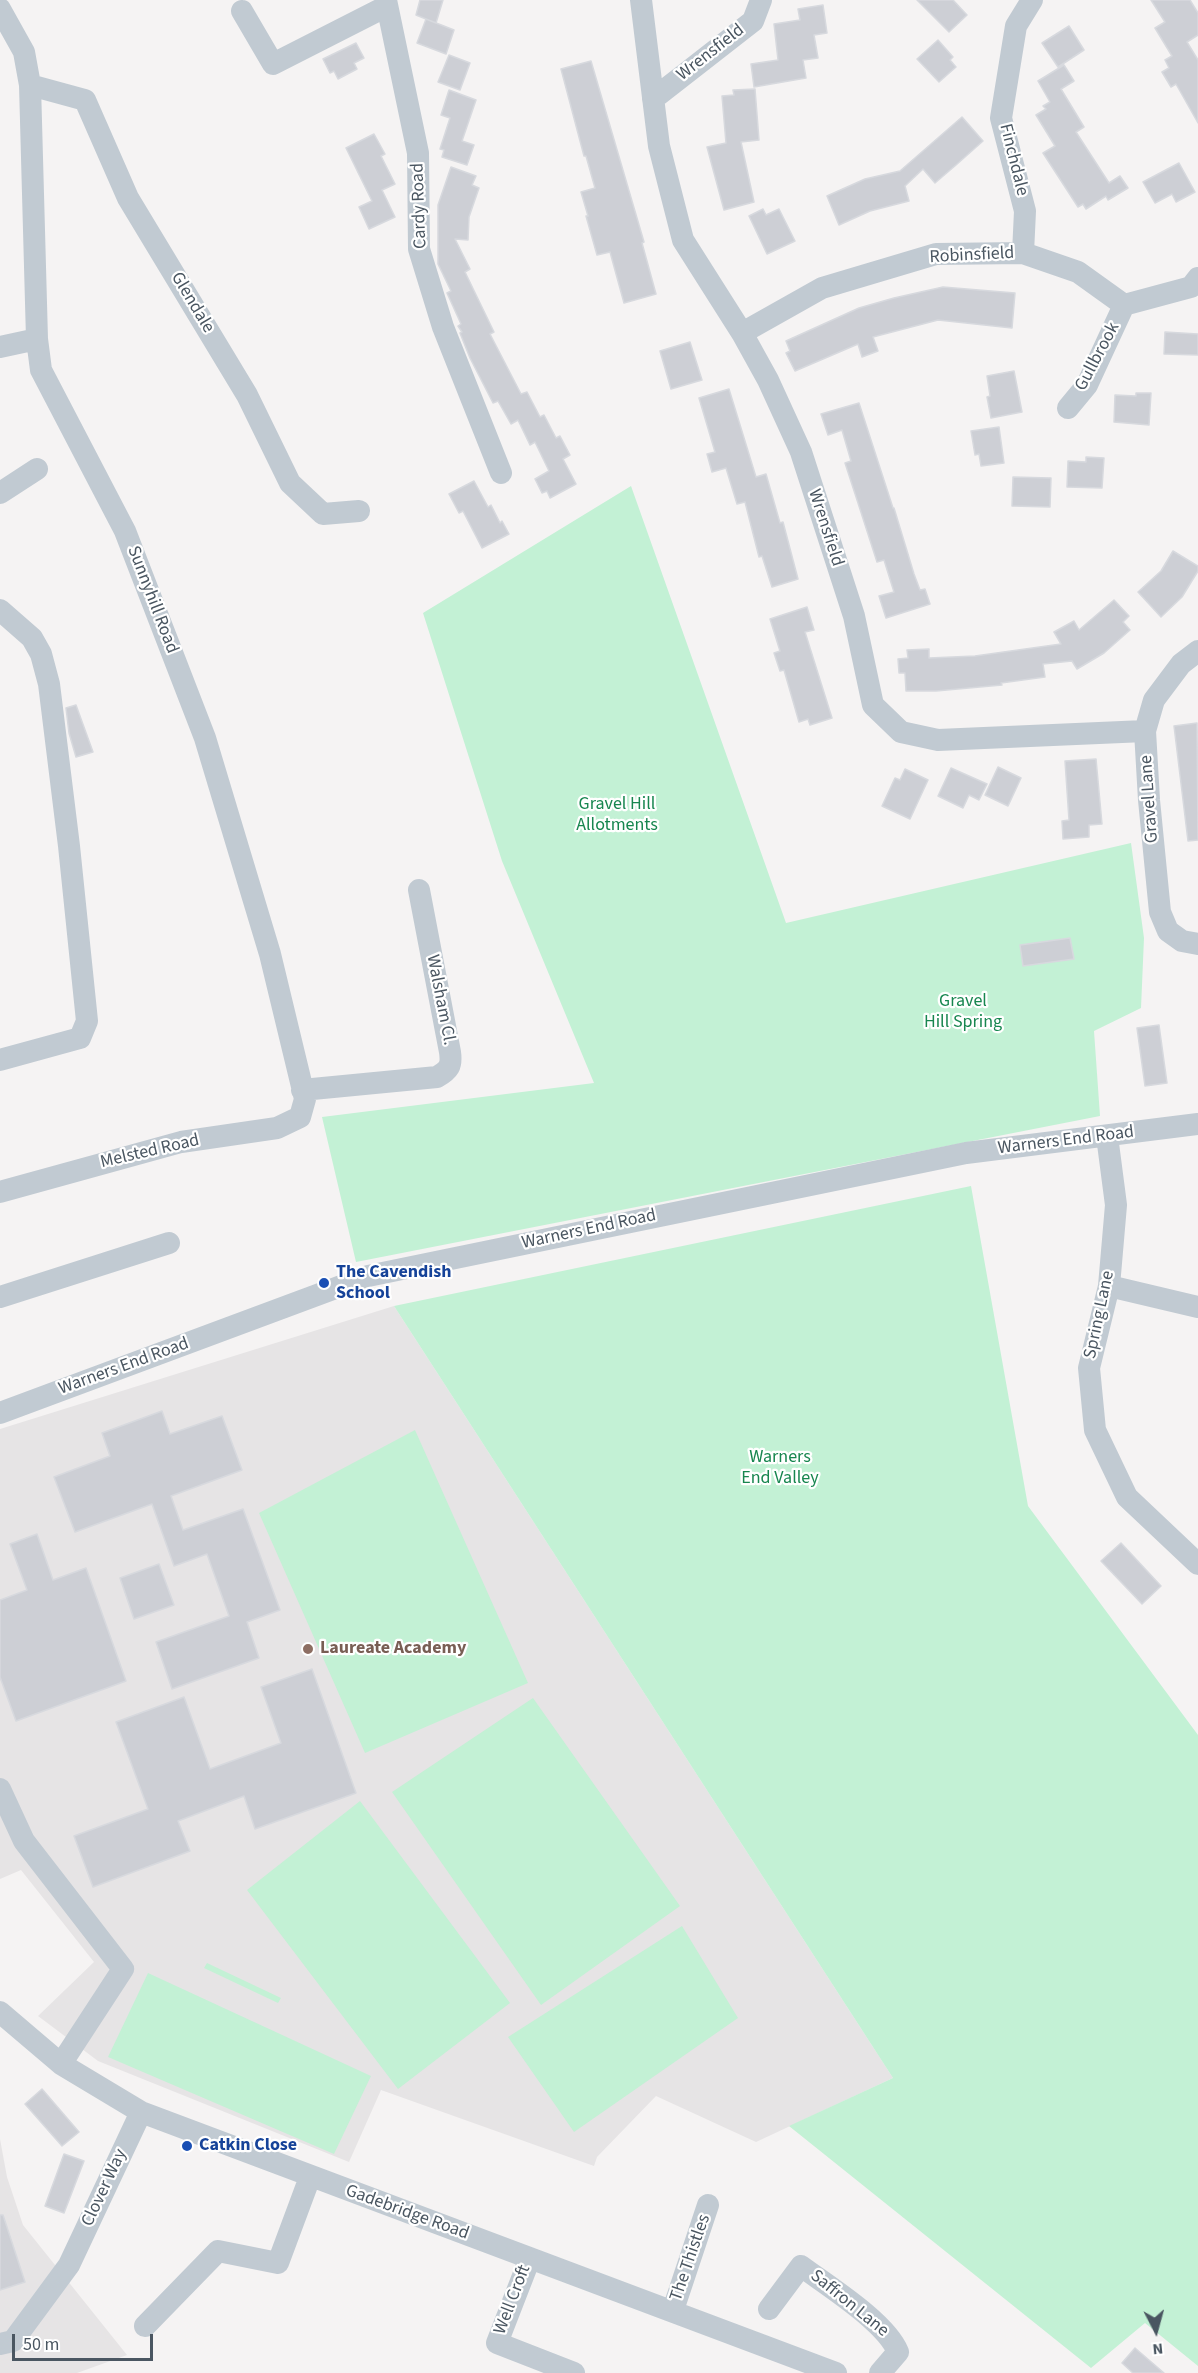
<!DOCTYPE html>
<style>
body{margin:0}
#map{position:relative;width:1198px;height:2373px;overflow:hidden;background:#f5f3f3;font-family:"Source Sans 3",sans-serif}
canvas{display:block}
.north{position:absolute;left:1126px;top:2301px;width:60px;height:60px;-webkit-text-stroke:4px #fff;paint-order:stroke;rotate:174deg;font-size:16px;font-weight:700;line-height:24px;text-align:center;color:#4a5661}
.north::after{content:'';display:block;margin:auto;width:21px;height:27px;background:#4a5661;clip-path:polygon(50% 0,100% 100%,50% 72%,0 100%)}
.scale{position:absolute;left:12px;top:2334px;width:141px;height:27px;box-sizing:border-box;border:3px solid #4a5661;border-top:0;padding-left:8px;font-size:18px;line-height:21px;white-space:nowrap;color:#4a5661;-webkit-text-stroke:4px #fff;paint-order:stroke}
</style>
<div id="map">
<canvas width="1198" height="2373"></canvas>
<div class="north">N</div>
<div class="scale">50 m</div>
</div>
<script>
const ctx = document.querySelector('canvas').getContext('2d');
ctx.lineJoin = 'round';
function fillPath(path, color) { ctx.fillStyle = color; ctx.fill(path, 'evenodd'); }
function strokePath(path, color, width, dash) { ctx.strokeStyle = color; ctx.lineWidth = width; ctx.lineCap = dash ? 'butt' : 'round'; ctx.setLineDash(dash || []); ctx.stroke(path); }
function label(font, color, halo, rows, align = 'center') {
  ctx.font = font + ' "Source Sans 3",sans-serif'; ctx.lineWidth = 4.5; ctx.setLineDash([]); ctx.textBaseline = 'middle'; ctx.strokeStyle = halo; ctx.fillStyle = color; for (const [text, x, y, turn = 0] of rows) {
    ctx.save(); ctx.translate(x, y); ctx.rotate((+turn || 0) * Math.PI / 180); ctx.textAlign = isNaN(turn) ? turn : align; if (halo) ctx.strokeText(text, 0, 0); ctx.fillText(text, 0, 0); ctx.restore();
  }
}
fillPath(new Path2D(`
 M394 1306 893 2078 756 2142 656 2096 597 2157 594 2166 381 2090 349 2162 98 2061 38 2016 94 1962 21 1870 0 1879V1429Z
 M0 2139 7 2177 23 2225 127 2355 77 2373H0Z`), '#e6e4e5');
fillPath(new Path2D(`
 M631 486 786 923 1131 843 1144 938 1141 1008 1094 1031 1100 1116 356 1262 322 1117 594 1083 502 861 423 613Z
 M971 1186 1028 1506 1198 1735V2366L1145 2323 1091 2368 789 2126 893 2078 394 1306Z
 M415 1430 528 1683 365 1753 259 1513Z
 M533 1698 680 1906 541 2005 392 1792Z
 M360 1801 510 2003 398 2089 247 1890Z
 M682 1926 738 2018 574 2132 508 2037Z
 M207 1963 281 1998 278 2003 204 1968Z
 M148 1973 371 2076 334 2154 108 2057Z`), '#c3f1d5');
const building = new Path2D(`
 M420 0H443L436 23 416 15Z
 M917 0H953L967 15 949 32Z
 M1151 0H1190L1198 13V35L1187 42 1198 60V123L1176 84 1171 87 1162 72 1169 68 1165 60 1172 56 1155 28 1165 22Z
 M823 5 827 33 814 35 818 58 803 60 806 78 754 87 751 64 778 60 774 24 800 20 798 9Z
 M426 19 454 30 446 54 417 43Z
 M1069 26 1084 50 1058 67 1042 43Z
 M938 40 953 57 950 60 956 67 939 82 917 59Z
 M356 43 364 58 354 63 357 69 338 79 334 71 330 73 323 59Z
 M449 55 470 63 460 90 438 82Z
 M591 61 644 242 642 243 656 294 624 303 610 252 597 255 586 216H588L581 192 595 188 586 156H584L561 69Z
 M1064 65 1074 81 1061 89 1084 127 1076 132 1109 183 1120 176 1128 188 1108 200 1106 196 1086 209 1083 204 1078 207 1043 153 1055 146 1036 115 1046 109 1043 106 1050 102 1038 81Z
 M755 89 759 140 741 142 754 202 724 210 707 147 726 143 722 96 734 95 733 90Z
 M449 90 476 100 462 141 474 145 467 165 442 157 444 150 440 149 450 118 441 115Z
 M962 117 983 141 956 165 935 183 923 169 905 186 909 201 870 211 839 225 827 196 865 179 900 171Z
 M374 134 385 154 381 156 395 184 382 190 395 217 369 229 359 207 372 201 346 148Z
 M1179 163 1195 192 1176 202 1172 194 1155 203 1143 182Z
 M451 167 476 176 472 185 479 188 469 217 468 240 455 239 470 269 465 272 494 332 490 334 521 394 527 392 540 417 544 415 556 438 560 436 570 455 563 459 576 484 550 498 547 491 542 493 535 479 549 471 535 442 530 445 518 420 511 424 498 401 493 403 470 358 460 333 462 332 458 326 461 324 447 293 451 291 438 264V205Z
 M763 209 766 215 779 209 795 241 767 254 749 216Z
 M943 287 1015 293 1012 328 938 320 873 337 878 351 862 357 858 344 795 371 786 353 790 351 786 341 859 308 894 298Z
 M1165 332 1198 334V355L1164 354Z
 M690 342 702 380 671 389 660 351Z
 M1014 371 1022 412 991 418 987 397 990 396 987 376Z
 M729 389 756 477 766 474 780 523 783 522 798 579 772 587 762 556 759 557 745 502 737 504 726 468 712 472 707 454 715 452 699 398Z
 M1136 393H1151L1149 425 1114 422 1115 395 1136 396Z
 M859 403 893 508H894L914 574 920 590 925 589 930 604 886 618 879 596 894 592 884 560 877 562 858 503 845 463 851 461 842 430 828 435 821 414Z
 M999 427 1004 463 981 466 979 454 975 455 971 431Z
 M1086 457 1104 458 1102 488 1067 487 1068 461 1086 462Z
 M1013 477 1051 478 1050 507 1012 506Z
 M474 481 488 507 491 505 500 523 502 521 509 534 482 548 463 511 459 513 449 494Z
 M1173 551 1198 566V571L1182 597 1161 617 1138 592 1161 571Z
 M1114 600 1129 616 1123 622 1130 630 1104 653 1077 669 1072 661 1043 664 1045 677 1001 683 1002 685 936 691H906L905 673H899L898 659 908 658 907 650 929 649V658L975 656 1061 644 1054 632 1074 621 1079 630Z
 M807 607 814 630 805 632 832 718 810 725 808 719 799 722 784 670 780 671 774 653 780 651 770 619Z
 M76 705 93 752 76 757 69 733 66 708Z
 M1197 723 1198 840 1188 841 1174 726Z
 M1096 759 1102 824 1089 825V837L1063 839 1062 821 1069 820 1065 761Z
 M998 767 1021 778 1008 806 985 795Z
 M951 768 987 784 979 800 969 795 963 808 938 796Z
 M905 769 928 780 910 819 882 806 895 778 900 780Z
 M1070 938 1074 959 1023 966 1020 945Z
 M1159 1025 1167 1083 1145 1086 1137 1028Z
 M162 1411 170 1434 222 1416 242 1470 171 1496 183 1530 243 1509 280 1610 247 1622 259 1658 172 1689 156 1642 229 1616 207 1554 174 1566 152 1504 75 1532 54 1477 110 1456 102 1433Z
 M37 1534 53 1580 86 1568 126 1681 16 1721 0 1677V1600L27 1590 10 1544Z
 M1121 1543 1161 1586 1142 1604 1101 1561Z
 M159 1564 174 1605 134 1619 120 1578Z
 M312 1669 356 1793 255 1829 244 1796 178 1821 190 1851 93 1887 74 1836 148 1809 116 1722 184 1697 210 1769 281 1743 261 1687Z
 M42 2089 79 2132 62 2146 25 2104Z
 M64 2154 84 2161 64 2213 45 2206Z
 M0 2215H3L25 2282 0 2290Z
 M1135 2348 1164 2373H1133L1122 2363Z`);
fillPath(building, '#cdcfd5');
strokePath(building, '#d7d9de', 1.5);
strokePath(new Path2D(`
 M386 0 418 153 419 249 443 327 501 473
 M641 0 659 146 683 240 742 333 768 380 801 452 854 616 873 705 901 732 938 740 1145 731
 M0 9 24 52 30 85 37 339 41 370 125 531 205 738 270 954 305 1099 300 1117 277 1128 181 1142 0 1192
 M242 11 273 64 387 6
 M30 85 85 100 128 198 247 395 290 483 323 514 359 511
 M653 99 753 21 761 0
 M1023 253 1025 211 1001 118 1016 26 1032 0
 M742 333 822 288 936 254 1023 253 1078 272 1124 305 1191 287 1198 278
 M0 347 37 339
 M1068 408 1087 385 1124 305
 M0 493 37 469
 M0 610 32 638 41 654 49 684 69 846 87 1021 80 1038 0 1060
 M1198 651 1181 664 1154 700 1145 731 1149 800 1160 912 1168 931 1182 941 1198 944
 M302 1090 437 1077C449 1070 452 1066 450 1052L419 890
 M1107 1136 1116 1205 1109 1286 1089 1368 1095 1430 1127 1497 1198 1564
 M1109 1286 1198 1307
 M0 1297 169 1243
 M0 1413 368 1276 966 1153 1198 1124
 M0 1789 24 1841 123 1969 61 2064
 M0 2012 61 2064 141 2112 836 2373
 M530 2258 497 2343 574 2373
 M769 2309 801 2266C828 2286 886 2322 898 2352L880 2373
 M673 2310 708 2205
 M145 2326 218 2251 278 2263 310 2177
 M0 2344 13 2341 69 2265 141 2112`), '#c1cad2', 22);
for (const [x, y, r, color] of [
 [324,1283,6,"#1a4fb4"],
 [308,1649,6,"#8d6e63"],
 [187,2146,6,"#1a4fb4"]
]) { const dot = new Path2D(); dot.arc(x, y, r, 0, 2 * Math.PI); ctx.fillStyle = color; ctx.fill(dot); strokePath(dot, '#fff', 2); }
label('18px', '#4a5661', '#fff', [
 ["Wrensfield",711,53,-38],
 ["Finchdale",1013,160,76],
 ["Cardy Road",420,206,-92],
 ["Robinsfield",972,256,-3],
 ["Glendale",192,303,59],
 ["Gullbrook",1098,357,-62],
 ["Wrensfield",825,528,72],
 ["Sunnyhill Road",152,600,69],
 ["Gravel Lane",1150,799,-94],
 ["Walsham Cl.",440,1000,79],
 ["Warners End Road",1066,1141,-7],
 ["Melsted Road",150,1152,-13],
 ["Warners End Road",589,1230,-12],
 ["Spring Lane",1100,1315,-78],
 ["Warners End Road",124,1367,-20],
 ["Clover Way",105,2188,-65],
 ["Gadebridge Road",407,2213,20],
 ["The Thistles",691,2258,-71],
 ["Well Croft",513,2300,-69],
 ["Saffron Lane",849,2304,39]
]);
label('18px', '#17864f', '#fff', [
 ["Gravel Hill",617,805],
 ["Allotments",617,826],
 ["Gravel",963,1002],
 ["Hill Spring",963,1023],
 ["Warners",780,1458],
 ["End Valley",780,1479]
]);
label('bold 18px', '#164399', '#fff', [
 ["The Cavendish",336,1273],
 ["School",336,1294],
 ["Catkin Close",199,2146]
], 'left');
label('bold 18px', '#785e54', '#fff', [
 ["Laureate Academy",320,1649]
], 'left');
</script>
